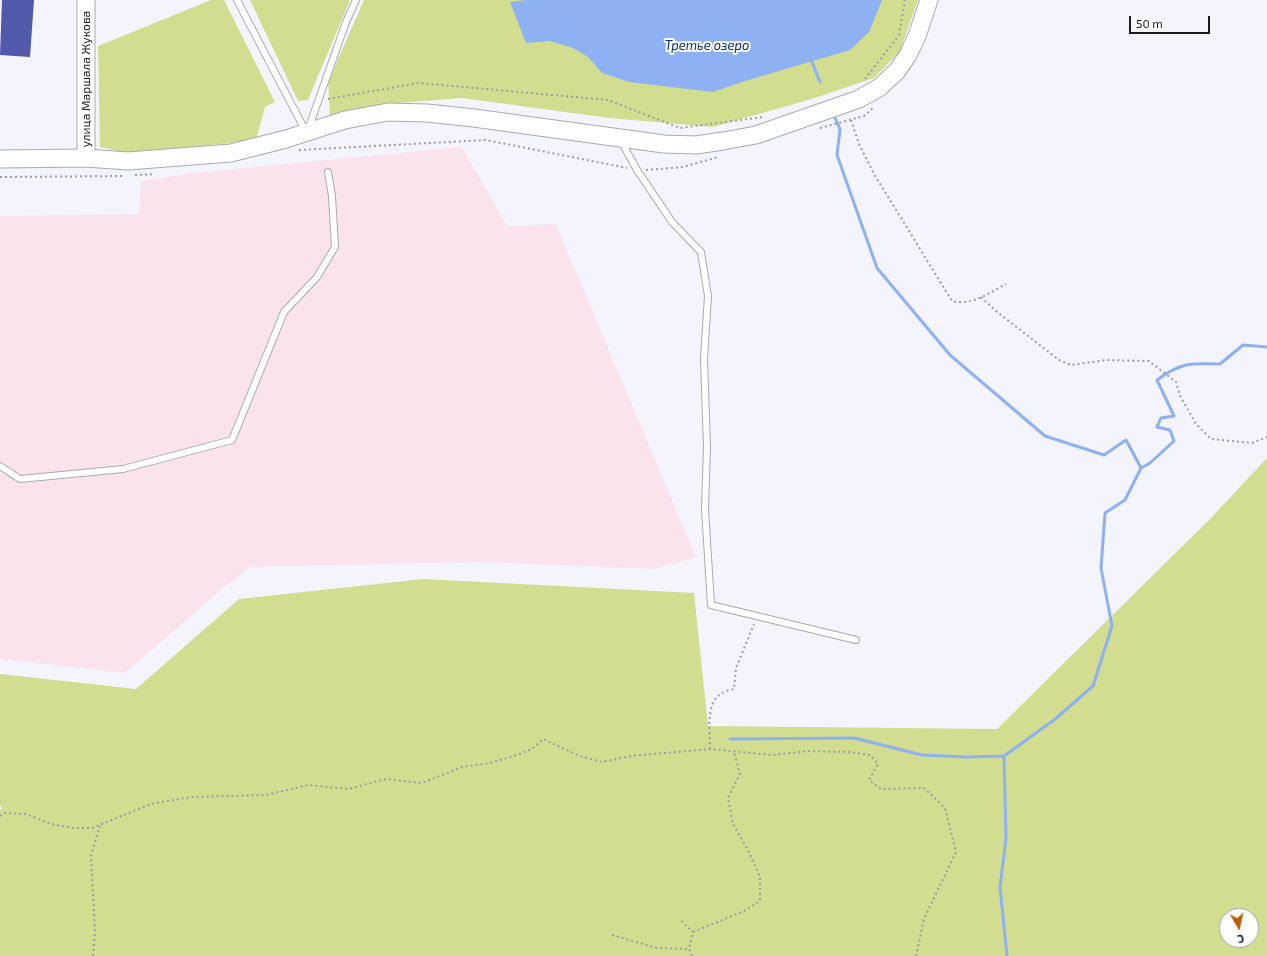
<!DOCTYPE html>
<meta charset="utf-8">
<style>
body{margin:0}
#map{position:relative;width:1267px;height:956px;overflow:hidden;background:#f3f4fd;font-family:"Exo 2",sans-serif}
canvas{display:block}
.north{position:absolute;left:1219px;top:908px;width:40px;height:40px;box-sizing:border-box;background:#fff;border:1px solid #a4a4a5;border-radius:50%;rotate:171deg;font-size:11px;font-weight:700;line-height:16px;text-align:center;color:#1b1b1e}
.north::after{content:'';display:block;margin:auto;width:14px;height:18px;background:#bb5f07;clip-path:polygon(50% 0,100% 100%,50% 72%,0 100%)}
.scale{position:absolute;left:1129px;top:16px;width:81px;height:18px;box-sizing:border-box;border:2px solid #1b1b1e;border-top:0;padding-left:5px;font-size:12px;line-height:14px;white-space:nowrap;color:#1b1b1e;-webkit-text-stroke:3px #fff;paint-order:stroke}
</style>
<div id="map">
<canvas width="1267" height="956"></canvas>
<div class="north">С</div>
<div class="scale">50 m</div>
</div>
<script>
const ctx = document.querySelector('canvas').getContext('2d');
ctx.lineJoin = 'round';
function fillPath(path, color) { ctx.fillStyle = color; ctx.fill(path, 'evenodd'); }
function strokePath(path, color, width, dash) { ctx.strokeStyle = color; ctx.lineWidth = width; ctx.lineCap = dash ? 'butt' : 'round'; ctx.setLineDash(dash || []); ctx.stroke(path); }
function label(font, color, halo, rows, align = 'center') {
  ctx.font = font + ' "Exo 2",sans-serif'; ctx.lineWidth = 4; ctx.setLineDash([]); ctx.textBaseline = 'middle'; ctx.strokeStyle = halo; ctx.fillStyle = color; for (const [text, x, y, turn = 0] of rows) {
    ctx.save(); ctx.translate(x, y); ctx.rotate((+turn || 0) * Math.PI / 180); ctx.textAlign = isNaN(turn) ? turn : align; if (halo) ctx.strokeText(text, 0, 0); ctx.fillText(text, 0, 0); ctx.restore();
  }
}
fillPath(new Path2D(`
 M462 147 507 226 556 224 696 557 654 569 478 562 250 567 229 583 125 673 0 659V216L139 214 141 181 192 173Z`), '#fbe3ee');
fillPath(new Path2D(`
 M211 0H224L275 102 265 107 256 140 132 154 100 147 98 46Z
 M250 0H350L308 100 298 101Z
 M364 0H918L900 51 874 78 815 98 713 127 609 118 462 98 384 104 330 115 328 82Z
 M1267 458V956H0V810L2 809 0 805V674L136 689 239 599 423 579 694 593 708 726 997 729 1211 518ZM1227 916H1251V940H1227Z`), '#d3dd90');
fillPath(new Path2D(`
 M526 0H882L869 32 850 50 745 81 713 92 629 82 602 73 588 57 573 48 550 41 526 43 510 2Z`), '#8eb1f3');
strokePath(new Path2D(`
 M812 62 820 82
 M835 118 840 129 837 155 877 268 950 355 1045 436 1104 455 1126 440 1141 468 1125 500 1105 513 1101 568 1112 626 1093 686 1054 720 1004 756 1006 838 1000 887 1007 956
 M1141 468 1150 463 1174 441 1170 430 1157 427 1161 418 1174 416 1157 380C1182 362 1191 363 1220 364L1243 345 1267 347
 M730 739 854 738 922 755 967 757 1004 756`), '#8eb1f3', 3);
fillPath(new Path2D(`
 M2 0H34L30 57 0 55Z`), '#5258aa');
const lane = new Path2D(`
 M237 0 306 132
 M308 130 346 22 356 0
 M621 141 637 170 672 222 701 252 708 296 704 359 707 447 705 509 711 605 856 640
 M0 466 20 479 123 469 232 440 284 312 317 277 335 247 332 196 328 172`);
const secondary = new Path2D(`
 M86 0V158
 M0 159 86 158 128 161 231 153 286 139 345 120 388 112 427 113 474 118 664 144 696 145 723 141 756 135 859 99 880 87 897 71 908 55 917 36 929 0`);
strokePath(lane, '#a8aab2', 8);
strokePath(secondary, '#a8aab2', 19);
strokePath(new Path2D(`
 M865 79 899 35 905 0
 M328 99 419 83 608 100 680 128 763 117
 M851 120 859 144 874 174 952 301C972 306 989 293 1006 284
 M820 128 864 116 873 108
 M299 150 486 140 627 168
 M646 170 683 167 718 157
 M135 175 155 174
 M0 177 123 176
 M981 297 996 311 1059 360 1071 365 1106 360 1149 361 1176 382 1180 396 1196 424 1211 439 1252 443 1267 437
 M710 749C710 733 705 702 722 693 725 691 730 690 734 689L736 668 754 624
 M0 816 5 813 26 814 51 824 74 828H92L151 804 191 797 266 795 308 785 348 789 386 779 422 783 462 767 490 763 517 755 532 749 543 739 580 756 602 762 631 756 710 749 772 755 809 751 849 752 870 755 878 764 869 780 881 789 924 788 945 808 956 852 924 919 916 956
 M681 921 693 932
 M612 935 657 948 689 949
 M93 956 95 932 91 855 100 826
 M692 956 689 949 693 932 744 911 760 901V877L748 850 733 824 728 798 740 774 734 752`), '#9b9ca2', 2, [2, 3]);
strokePath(lane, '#fff', 6);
strokePath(secondary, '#fff', 17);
label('12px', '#1b1b1e', '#fff', [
 ["улица Маршала Жукова",86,79,-90]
]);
label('italic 13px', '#022b88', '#fff', [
 ["Третье озеро",707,46]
]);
</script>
